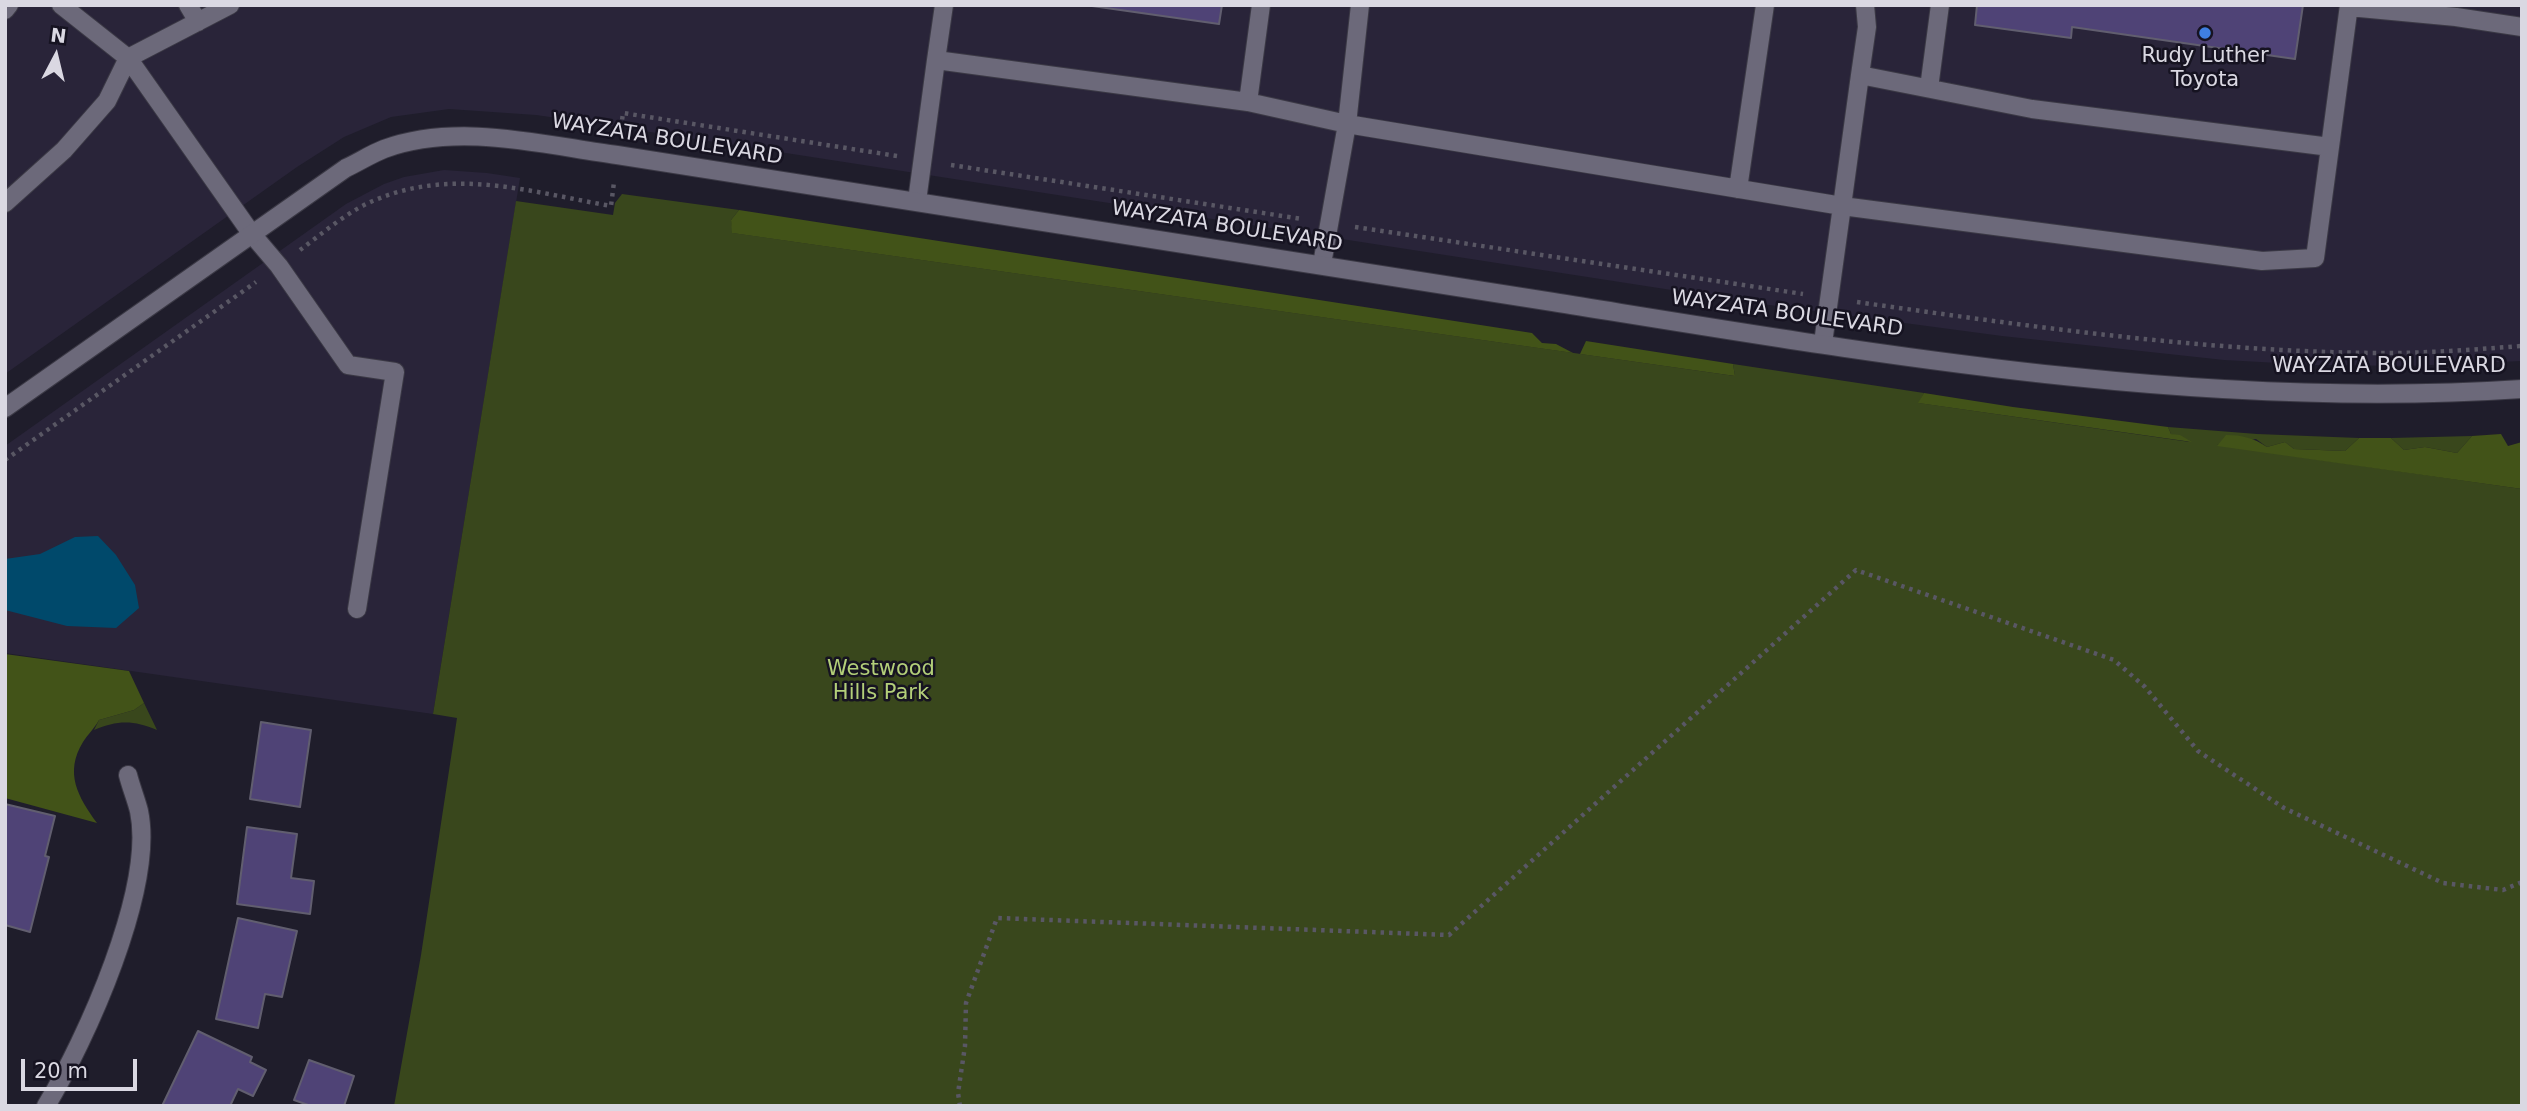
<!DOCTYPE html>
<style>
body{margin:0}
#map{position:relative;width:2527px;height:1111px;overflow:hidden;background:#1f1d2b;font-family:"DejaVu Sans",sans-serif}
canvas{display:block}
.frame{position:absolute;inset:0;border:7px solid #dad8e2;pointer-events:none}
.north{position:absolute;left:21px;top:21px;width:70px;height:70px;-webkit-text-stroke:5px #161321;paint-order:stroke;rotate:7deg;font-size:19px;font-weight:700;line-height:28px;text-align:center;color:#dad8e2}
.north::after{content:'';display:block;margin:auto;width:24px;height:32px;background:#dad8e2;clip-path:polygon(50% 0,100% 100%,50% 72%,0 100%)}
.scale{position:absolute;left:21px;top:1059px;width:116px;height:32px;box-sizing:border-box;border:4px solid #dad8e2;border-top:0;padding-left:9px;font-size:21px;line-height:24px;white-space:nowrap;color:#dad8e2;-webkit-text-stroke:5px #161321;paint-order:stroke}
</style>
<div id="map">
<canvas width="2527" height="1111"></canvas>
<div class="frame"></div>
<div class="north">N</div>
<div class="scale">20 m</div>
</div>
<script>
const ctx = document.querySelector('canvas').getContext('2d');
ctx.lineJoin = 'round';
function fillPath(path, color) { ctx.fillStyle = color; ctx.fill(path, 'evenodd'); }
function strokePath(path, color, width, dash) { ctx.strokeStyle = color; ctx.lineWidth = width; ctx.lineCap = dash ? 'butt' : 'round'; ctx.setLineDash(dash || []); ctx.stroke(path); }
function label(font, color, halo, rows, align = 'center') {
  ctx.font = font + ' "DejaVu Sans",sans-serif'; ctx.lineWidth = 5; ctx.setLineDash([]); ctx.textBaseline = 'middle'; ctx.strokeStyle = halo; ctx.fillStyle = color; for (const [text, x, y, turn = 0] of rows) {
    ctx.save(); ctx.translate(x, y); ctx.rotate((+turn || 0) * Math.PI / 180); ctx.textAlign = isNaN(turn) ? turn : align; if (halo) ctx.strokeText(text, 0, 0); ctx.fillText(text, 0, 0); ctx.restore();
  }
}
fillPath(new Path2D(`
 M5 5H2522V361L2409 366 2315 365 2224 360 2002 336 1762 304 592 123 536 115 449 109 391 117 344 137 297 167 5 374Z
 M444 170 487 173 520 178 433 714 5 653V446L346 204 384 184 404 177Z`), '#292439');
fillPath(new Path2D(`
 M622 194 739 210 731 220 733 233 1735 376 1733 364 1924 393 1919 403 2190 442 2171 434 2168 427 2257 434 2359 438 2345 451 2294 449 2285 442 2267 447 2256 439 2217 445 2522 489V1106H394L421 955 457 718 433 714 516 201 613 215 615 203Z
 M2472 436 2457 453 2425 447 2404 450 2391 438Z
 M144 703 157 730C134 720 117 720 94 730L99 720 134 710Z`), '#39471c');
fillPath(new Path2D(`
 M739 210 1532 333 1542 343 1556 344 1573 353 732 233 731 220Z
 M1586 341 1733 364 1735 376 1580 354Z
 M1924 393 2013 407 2168 427 2171 434 2180 435 2192 442 1918 403Z
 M2501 434 2508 446 2522 442V489L2217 446 2226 435C2242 435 2254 438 2267 447L2285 442 2294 449 2345 451 2359 438H2391L2404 450 2425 447 2457 453 2472 436Z
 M5 654 129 671 144 703 134 710 99 720C94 729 88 734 83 742 64 773 78 797 97 823L5 798Z`), '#425318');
fillPath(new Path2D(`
 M98 536 116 555 135 585 139 608 116 628 67 626 5 610V559L40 554 75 537Z`), '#00496b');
const building = new Path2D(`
 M1085 5H1222L1219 24Z
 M1977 5H2303L2295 59 2072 27 2071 38 1975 25Z
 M261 722 311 730 300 807 250 799Z
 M5 804 55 816 45 856 49 857 30 932 5 925Z
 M247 827 297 834 291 878 314 881 310 914 237 904Z
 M238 918 297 931 282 997 265 994 258 1028 216 1019Z
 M198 1031 252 1057 250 1062 266 1070 253 1096 238 1089 230 1106H162Z
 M309 1060 354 1076 344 1106H311L294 1100Z`);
fillPath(building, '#4f4376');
strokePath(building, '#615e6f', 2);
const lane = new Path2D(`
 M188 5 198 22
 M230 5 128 58 251 233 279 266 348 365 395 372 357 609
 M1865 5 1867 27 1860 75 2032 109 2330 147 2349 5
 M2349 7 2456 17 2522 27
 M5 10 9 5
 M936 60 944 5
 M1929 88 1940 5
 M1248 102 1261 5
 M1738 189 1765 5
 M917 201 936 60 1248 102 1347 124 1842 206 1860 75
 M5 203 64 150 107 101 128 58 61 5
 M1322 264 1347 124 1360 5
 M1823 343 1842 206 2262 261 2315 258 2330 147`);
const street = new Path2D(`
 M46 1106C86 1040 155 888 139 811 136 799 131 787 128 775`);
const secondary = new Path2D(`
 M5 408 346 168C359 162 371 154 384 149 458 122 543 145 617 155 929 203 1241 251 1553 302 1872 353 2197 411 2522 389`);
strokePath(lane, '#3b3945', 20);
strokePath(street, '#3b3945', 20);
strokePath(secondary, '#3b3945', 20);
strokePath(new Path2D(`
 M621 128 623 113 897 156
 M951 165 1302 219
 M1355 227 1803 294
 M300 250C323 233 348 211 375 200 454 167 531 192 611 206L614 182
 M1857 302C2034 327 2221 354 2400 353 2441 352 2481 349 2522 346
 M5 460 256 282
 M960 1106 958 1093 965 1046 966 1003 997 918 1449 935 1856 570 2114 660 2145 687 2198 751 2284 808 2443 883 2503 890 2522 882`), '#595764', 4.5, [3.5, 5]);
strokePath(lane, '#6c697a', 18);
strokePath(street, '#6c697a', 18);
strokePath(secondary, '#6c697a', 18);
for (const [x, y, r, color] of [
 [2205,33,7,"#3f7fe0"]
]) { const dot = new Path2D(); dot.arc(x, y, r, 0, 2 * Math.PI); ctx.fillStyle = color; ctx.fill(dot); strokePath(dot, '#161321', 2.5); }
label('21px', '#dad8e2', '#161321', [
 ["Rudy Luther",2205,57],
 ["Toyota",2205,81]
]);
label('21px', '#dad8e2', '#161321', [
 ["WAYZATA BOULEVARD",667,140,9],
 ["WAYZATA BOULEVARD",1227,227,9],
 ["WAYZATA BOULEVARD",1787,314,8],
 ["WAYZATA BOULEVARD",2389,367]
]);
label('21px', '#b3cf79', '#161321', [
 ["Westwood",881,670],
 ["Hills Park",881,694]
]);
</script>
